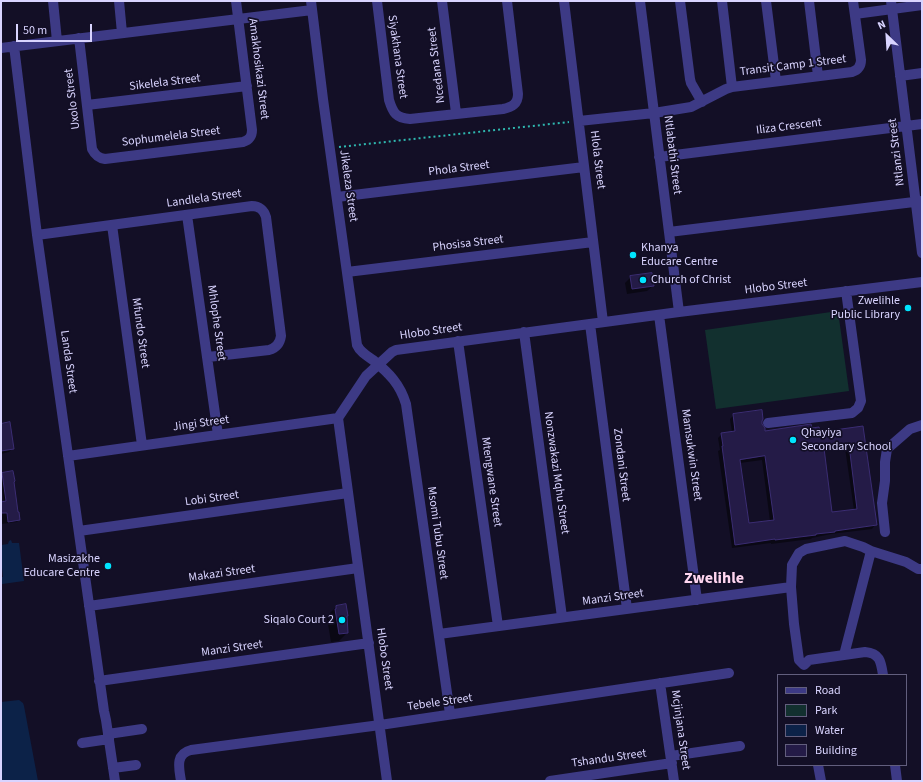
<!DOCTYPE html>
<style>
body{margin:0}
#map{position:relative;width:923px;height:782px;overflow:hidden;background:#130f26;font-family:"Source Sans 3",sans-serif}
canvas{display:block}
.frame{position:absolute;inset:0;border:2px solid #d9d4ff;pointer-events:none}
.legend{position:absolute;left:777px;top:674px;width:130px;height:92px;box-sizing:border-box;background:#130f26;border:1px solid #625e7d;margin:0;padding:5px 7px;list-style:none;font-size:12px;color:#d9d4ff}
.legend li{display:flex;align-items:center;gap:8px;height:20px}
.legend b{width:20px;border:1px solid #625e7d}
.north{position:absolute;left:867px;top:16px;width:40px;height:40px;-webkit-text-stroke:3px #130f26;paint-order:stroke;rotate:335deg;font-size:11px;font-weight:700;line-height:16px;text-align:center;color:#d9d4ff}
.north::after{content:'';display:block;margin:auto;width:14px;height:18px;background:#d9d4ff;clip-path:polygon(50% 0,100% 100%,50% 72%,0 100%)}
.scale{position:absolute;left:16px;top:24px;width:76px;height:18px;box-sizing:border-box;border:2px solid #d9d4ff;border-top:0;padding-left:5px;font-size:12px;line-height:14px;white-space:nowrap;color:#d9d4ff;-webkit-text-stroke:3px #130f26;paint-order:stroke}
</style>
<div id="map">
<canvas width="923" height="782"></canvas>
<div class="frame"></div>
<ul class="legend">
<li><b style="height:5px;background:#3d3a85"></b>Road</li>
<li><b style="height:11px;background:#12302f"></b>Park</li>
<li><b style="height:11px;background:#0c2248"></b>Water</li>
<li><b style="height:11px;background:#241b47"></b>Building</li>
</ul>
<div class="north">N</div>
<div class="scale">50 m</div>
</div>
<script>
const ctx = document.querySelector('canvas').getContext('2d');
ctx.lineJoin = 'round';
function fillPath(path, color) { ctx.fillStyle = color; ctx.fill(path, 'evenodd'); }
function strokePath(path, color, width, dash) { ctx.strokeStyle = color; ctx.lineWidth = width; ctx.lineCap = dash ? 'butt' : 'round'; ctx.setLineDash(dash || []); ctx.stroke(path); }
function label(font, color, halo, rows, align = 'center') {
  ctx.font = font + ' "Source Sans 3",sans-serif'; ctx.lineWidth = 3.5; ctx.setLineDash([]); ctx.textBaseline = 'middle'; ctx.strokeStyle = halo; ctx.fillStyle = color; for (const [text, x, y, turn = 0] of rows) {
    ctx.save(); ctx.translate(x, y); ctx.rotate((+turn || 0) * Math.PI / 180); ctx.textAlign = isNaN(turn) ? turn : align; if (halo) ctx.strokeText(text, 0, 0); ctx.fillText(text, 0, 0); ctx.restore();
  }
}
fillPath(new Path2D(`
 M838 311 849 391 716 409 705 330Z`), '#12302f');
fillPath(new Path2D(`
 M11 540 12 543H19L24 581 2 584 1 577H3L1 559V545L8 544 9 541Z
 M19 700 23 703 24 706 38 781H1V702Z`), '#0c2248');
fillPath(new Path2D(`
 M631 277 653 286 647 291 627 294 625 283Z
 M734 415 761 420 764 432 811 429 819 433 862 427 875 525 872 529 831 534 812 538 811 539 771 544V543L732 548 718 451 720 450 718 438 722 434 732 432 730 419ZM845 448 854 510 831 513 823 451ZM762 460 770 521 748 525 740 463Z
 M1 425 13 448 9 452 1 454Z
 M2 474 13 482 19 520 17 522 1 524V503L4 502 1 482V475Z
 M337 606 346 617 347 633 339 641 331 642 327 618 329 617 328 615Z`), '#0007');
const building = new Path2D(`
 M652 273 654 286 632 289 630 276Z
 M762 410 763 419 762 421V424L765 428V431L811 424 812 428 819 427 820 432 863 426 877 525 835 531V532L816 534V535L775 540V539L735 545 722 446H723L721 433 735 431 733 414ZM849 445 857 509 832 512 824 448ZM765 456 774 520 749 523 740 460Z
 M10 422 14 449 1 451V424Z
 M13 471 15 481 14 482 18 512H19L20 520 8 522 7 513H1V502L6 501 2 473Z
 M346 604 348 616H347L348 633 339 634 335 609H336V606Z`);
fillPath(building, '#241b47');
strokePath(building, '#3b2d73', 1);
strokePath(new Path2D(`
 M339 147 569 122`), '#2fb8b0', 2, [2, 3]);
strokePath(new Path2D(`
 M53 1 57 41
 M119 1 122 33
 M311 1 323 99 357 345C360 352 367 356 373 360 389 373 400 384 406 404L450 714
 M377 1 389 100C393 113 396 118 410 119L503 109C512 107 518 104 518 94L507 1
 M442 1 456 113
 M564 1 603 322
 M640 1 679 312
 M680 1 690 79 691 83 702 102
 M722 1 732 87
 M766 1 776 81
 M809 1 818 76
 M891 1 922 253
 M855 14 922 5
 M79 38 92 149C95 155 98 158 105 159L243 142C249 140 252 137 252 130L236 1
 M14 46 37 235 104 711 106 720 115 781
 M1 48 312 10
 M900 76 922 73
 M87 105 247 86
 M579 121 654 113 691 107 726 89 732 87 852 72C858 70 861 66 861 60L853 1
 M659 157 922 124
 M337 197 584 167
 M187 215 218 435
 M112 225 142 445
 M669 232 922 201
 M37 235 252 206C259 206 264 210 266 217L281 336C280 343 276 348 269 350L208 357
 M347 272 593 242
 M659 315 697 600
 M590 324 627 609
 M524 332 562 617
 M458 341 498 626
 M768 423 852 413 858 408 861 401 846 291
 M68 456 338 418
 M79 531 348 493
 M885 532 882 503 885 481V462L887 449 910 429 922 425
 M89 606 358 568
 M439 634 791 587
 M844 655 871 551
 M804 665 799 660 794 624 791 587 792 565 799 553 806 549 845 541 863 547 871 551 906 562 918 569H922
 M804 665 809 660 865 652C880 653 881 662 883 675
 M99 681 369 643
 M660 683 674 781
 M108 734 142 729
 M82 743 109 739
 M671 756 740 746
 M818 765 821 781
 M895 765 897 781
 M113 768 136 765
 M181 781C179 768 175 754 191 750L380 725 729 673
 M387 781 338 418 366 376 392 352 396 350 679 312 922 282
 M550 781 672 763`), '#3d3a85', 10);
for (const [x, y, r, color] of [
 [633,255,4,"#00e5ff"],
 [643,280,4,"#00e5ff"],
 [908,308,4,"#00e5ff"],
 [793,440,4,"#00e5ff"],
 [108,566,4,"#00e5ff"],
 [342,620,4,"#00e5ff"]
]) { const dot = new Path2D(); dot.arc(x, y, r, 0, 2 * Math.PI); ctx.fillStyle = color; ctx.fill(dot); strokePath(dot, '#130f26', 1.5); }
label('12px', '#d9d4ff', '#130f26', [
 ["Siyakhana Street",397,57,82],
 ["Ncedana Street",437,65,-97],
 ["Transit Camp 1 Street",793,66,-7],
 ["Amakhosikazi Street",258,69,83],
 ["Sikelela Street",165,83,-7],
 ["Uxolo Street",73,99,-97],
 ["Iliza Crescent",789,127,-7],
 ["Sophumelela Street",171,137,-7],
 ["Ntlanzi Street",897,152,-97],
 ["Ntlabathi Street",672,155,83],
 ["Hlola Street",597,160,83],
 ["Phola Street",459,169,-7],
 ["Jikeleza Street",348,186,82],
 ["Landlela Street",204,199,-8],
 ["Phosisa Street",468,244,-7],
 ["Hlobo Street",776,287,-7],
 ["Mhlophe Street",216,323,82],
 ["Hlobo Street",431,332,-8],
 ["Mfundo Street",140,333,82],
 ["Landa Street",68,362,82],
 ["Jingi Street",201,424,-8],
 ["Mamsukwin Street",691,455,82],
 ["Zondani Street",621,465,83],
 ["Nonzwakazi Mqhu Street",556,473,82],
 ["Mtengwane Street",491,482,82],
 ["Lobi Street",212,499,-8],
 ["Msomi Tubu Street",437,533,82],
 ["Makazi Street",222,574,-8],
 ["Manzi Street",613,598,-8],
 ["Manzi Street",232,649,-8],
 ["Hlobo Street",384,659,82],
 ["Tebele Street",440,703,-8],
 ["Mcjinjana Street",680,730,82],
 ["Tshandu Street",609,759,-8]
]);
label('12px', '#d9d4ff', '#130f26', [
 ["Khanya",641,248],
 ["Educare Centre",641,262],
 ["Church of Christ",651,280],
 ["Zwelihle",900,301,"right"],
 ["Public Library",900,315,"right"],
 ["Qhayiya",801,433],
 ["Secondary School",801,447],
 ["Masizakhe",100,559,"right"],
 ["Educare Centre",100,573,"right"],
 ["Siqalo Court 2",334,620,"right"]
], 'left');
label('bold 16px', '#ffd6f0', '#130f26', [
 ["Zwelihle",714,579]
]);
</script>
